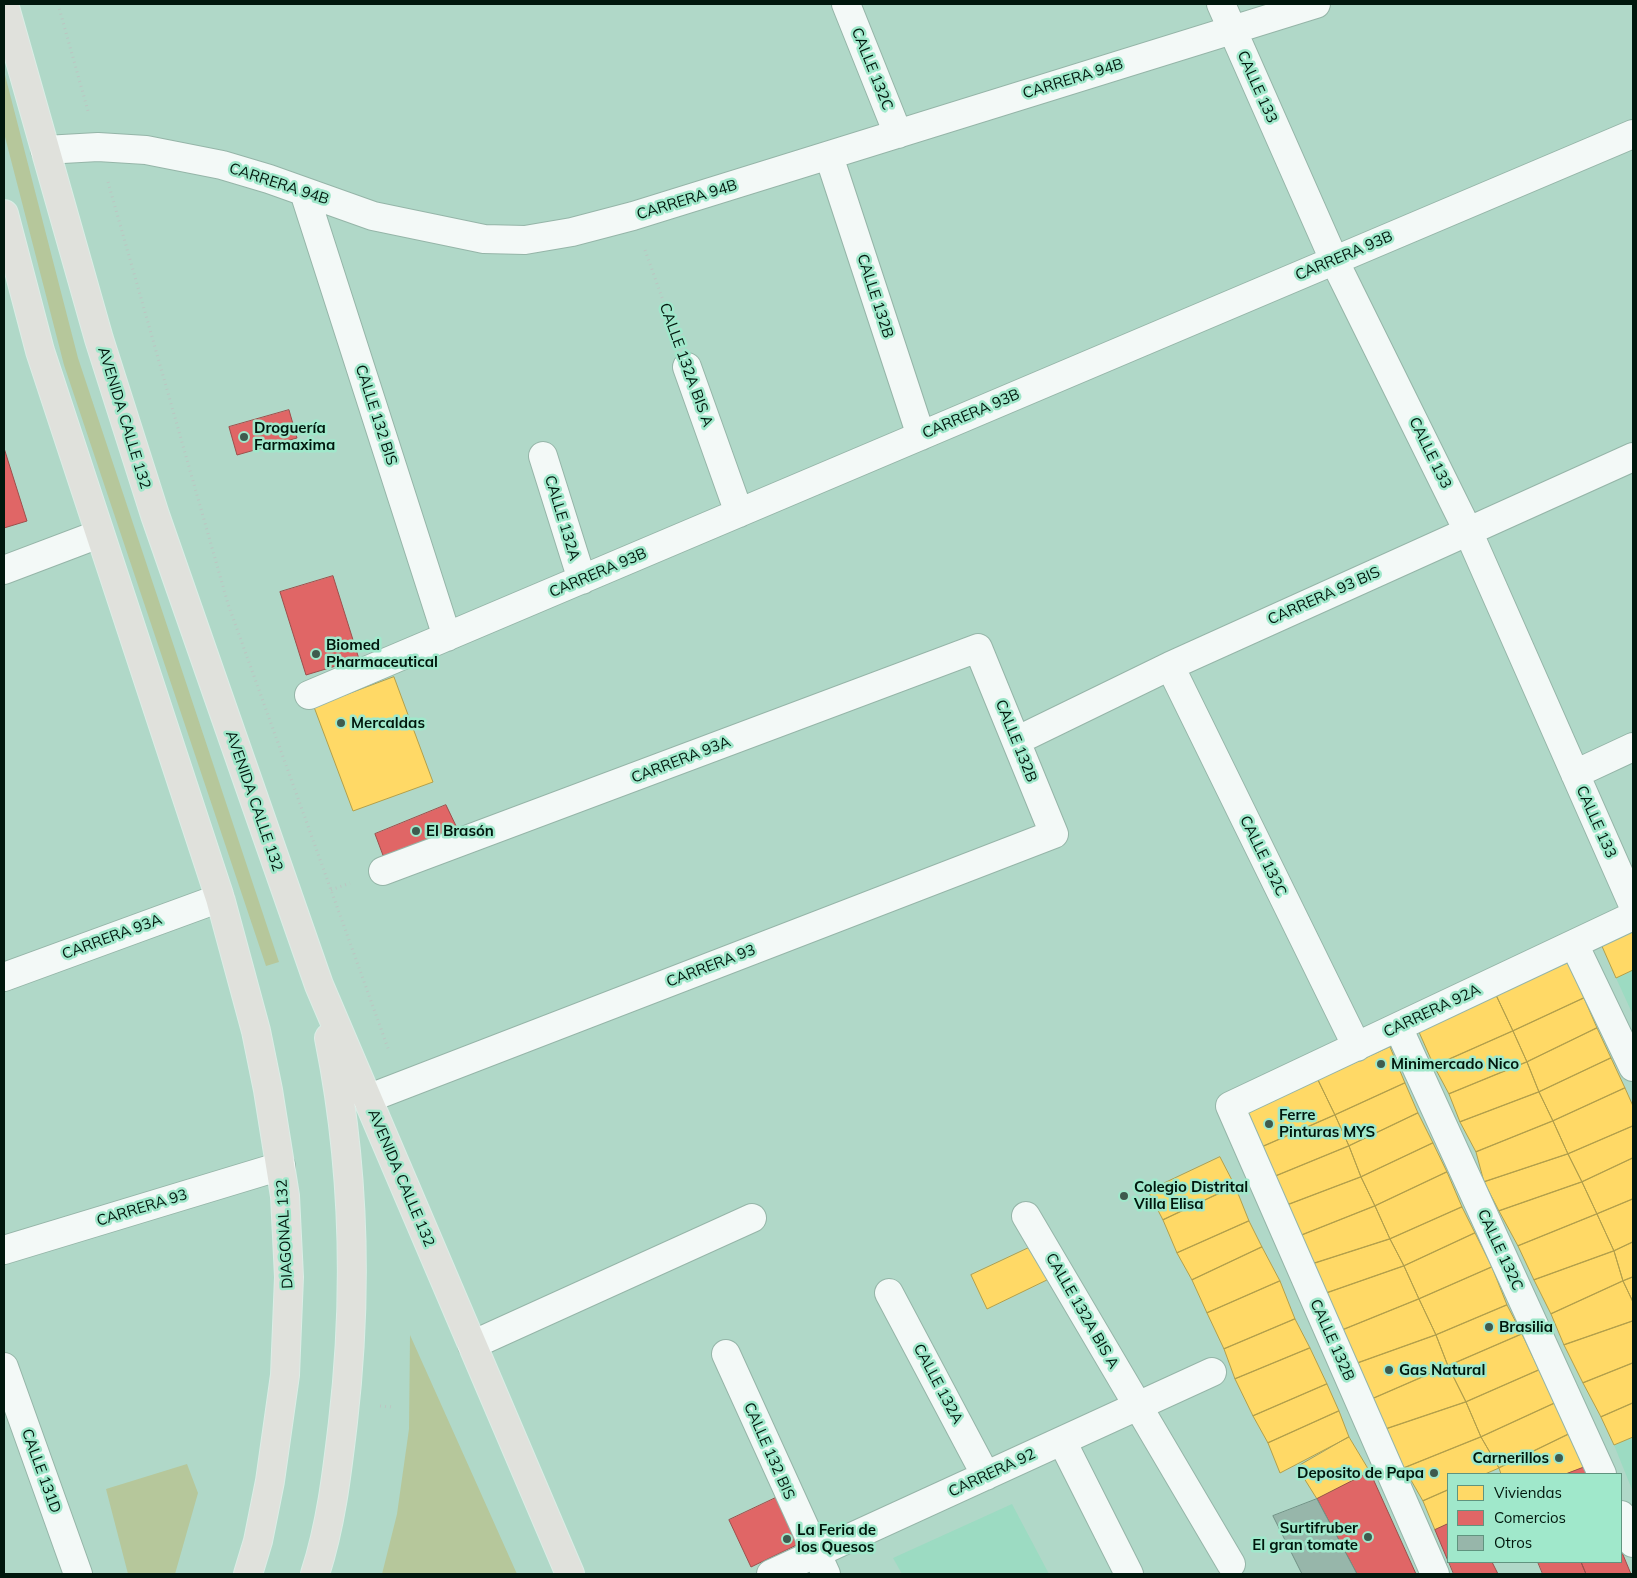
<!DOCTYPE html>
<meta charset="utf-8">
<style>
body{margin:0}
#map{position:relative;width:1637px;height:1578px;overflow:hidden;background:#b0d8c8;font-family:Mulish,sans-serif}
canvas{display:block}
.frame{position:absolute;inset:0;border:5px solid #00170d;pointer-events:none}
.legend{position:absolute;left:1447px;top:1473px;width:175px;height:90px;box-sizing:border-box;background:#a0e8cb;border:1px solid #60947f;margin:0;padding:6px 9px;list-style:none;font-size:15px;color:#00170d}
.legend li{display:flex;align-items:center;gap:10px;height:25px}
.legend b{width:25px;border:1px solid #60947f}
</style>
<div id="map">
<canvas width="1637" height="1578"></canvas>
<div class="frame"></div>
<ul class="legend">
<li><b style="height:14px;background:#ffd966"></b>Viviendas</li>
<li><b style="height:14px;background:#e06666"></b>Comercios</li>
<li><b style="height:14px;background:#97b6aa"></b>Otros</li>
</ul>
</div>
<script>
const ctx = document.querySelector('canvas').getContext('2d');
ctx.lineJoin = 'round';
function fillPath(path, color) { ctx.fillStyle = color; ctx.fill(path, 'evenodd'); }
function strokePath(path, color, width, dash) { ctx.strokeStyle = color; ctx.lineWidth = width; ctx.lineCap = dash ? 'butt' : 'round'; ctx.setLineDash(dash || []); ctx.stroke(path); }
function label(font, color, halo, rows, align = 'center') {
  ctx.font = font + ' Mulish,sans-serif'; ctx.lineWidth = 5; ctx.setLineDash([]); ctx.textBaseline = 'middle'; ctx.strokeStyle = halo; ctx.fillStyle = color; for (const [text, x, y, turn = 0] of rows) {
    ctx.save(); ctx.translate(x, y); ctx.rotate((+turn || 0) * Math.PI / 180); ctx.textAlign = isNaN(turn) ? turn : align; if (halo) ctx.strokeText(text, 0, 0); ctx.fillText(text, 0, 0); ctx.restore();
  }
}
fillPath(new Path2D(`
 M1633 970V1015L1616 978Z
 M1633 1437V1492L1614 1445Z
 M1012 1504 1049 1574H902L893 1558Z`), '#9cdbc2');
fillPath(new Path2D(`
 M4 71 78 358 279 962 266 966 64 365 4 133Z
 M410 1335 517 1574H382L397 1514 409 1429Z
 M187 1464 198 1493 175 1574H128L106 1489Z`), '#b6c79b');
const homes = new Path2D(`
 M394 677 433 782 353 811 314 707Z
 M1633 929V970L1616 978 1601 944Z
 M1568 963 1584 998 1513 1031 1496 995Z
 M1496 995 1513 1031 1434 1066 1419 1032Z
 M1584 998 1597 1028 1527 1062 1513 1031Z
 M1597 1028 1611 1058 1539 1092 1527 1062Z
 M1513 1031 1527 1062 1449 1094 1434 1066Z
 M1390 1047 1405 1083 1335 1115 1318 1080Z
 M1611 1058 1625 1088 1553 1121 1539 1092Z
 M1527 1062 1539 1092 1460 1122 1449 1094Z
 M1318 1080 1335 1115 1255 1150 1240 1117Z
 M1405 1083 1418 1113 1349 1146 1335 1115Z
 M1625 1088 1633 1106V1126L1568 1154 1553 1121Z
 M1539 1092 1553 1121 1476 1152 1460 1122Z
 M1418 1113 1433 1143 1361 1177 1349 1146Z
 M1335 1115 1349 1146 1271 1178 1255 1150Z
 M1553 1121 1568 1154 1484 1182 1476 1152Z
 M1633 1126V1158L1582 1182 1568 1154Z
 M1433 1143 1447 1172 1375 1206 1361 1177Z
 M1349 1146 1361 1177 1282 1207 1271 1178Z
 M1568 1154 1582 1182 1499 1211 1484 1182Z
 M1220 1157 1235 1186 1163 1220 1148 1191Z
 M1633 1158V1199L1597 1214 1582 1182Z
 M1447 1172 1462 1207 1390 1239 1375 1206Z
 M1361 1177 1375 1206 1297 1237 1282 1207Z
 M1582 1182 1597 1214 1518 1246 1499 1211Z
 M1235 1186 1249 1221 1177 1253 1163 1220Z
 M1633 1199V1242L1614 1251 1597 1214Z
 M1375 1206 1390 1239 1306 1266 1297 1237Z
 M1462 1207 1475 1233 1404 1266 1390 1239Z
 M1597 1214 1614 1251 1534 1280 1518 1246Z
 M1249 1221 1262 1247 1192 1280 1177 1253Z
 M1475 1233 1492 1267 1419 1299 1404 1266Z
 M1390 1239 1404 1266 1321 1295 1306 1266Z
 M1633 1242V1277L1623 1281 1614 1251Z
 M1035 1245 1051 1278 987 1309 971 1275Z
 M1262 1247 1280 1281 1207 1313 1192 1280Z
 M1614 1251 1623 1281 1551 1314 1534 1280Z
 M1404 1266 1419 1299 1340 1331 1321 1295Z
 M1492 1267 1507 1305 1436 1335 1419 1299Z
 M1633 1277V1302L1623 1281Z
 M1280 1281 1295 1319 1224 1349 1207 1313Z
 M1623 1281 1633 1302V1321L1564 1345 1551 1314Z
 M1419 1299 1436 1335 1355 1364 1340 1331Z
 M1507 1305 1522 1334 1448 1366 1436 1335Z
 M1295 1319 1310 1348 1235 1379 1224 1349Z
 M1633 1321V1363L1583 1383 1564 1345Z
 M1522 1334 1539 1370 1466 1402 1448 1366Z
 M1436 1335 1448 1366 1372 1399 1355 1364Z
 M1310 1348 1327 1384 1253 1416 1235 1379Z
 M1633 1363V1403L1601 1417 1583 1383Z
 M1448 1366 1466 1402 1386 1429 1372 1399Z
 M1539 1370 1555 1403 1481 1437 1466 1402Z
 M1327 1384 1339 1411 1268 1443 1253 1416Z
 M1466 1402 1481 1437 1404 1468 1386 1429Z
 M1555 1403 1569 1434 1499 1468 1481 1437Z
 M1633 1403V1437L1614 1445 1601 1417Z
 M1339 1411 1349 1437 1280 1473 1268 1443Z
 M1569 1434 1585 1467 1566 1474H1501L1499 1468Z
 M1349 1437 1370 1472 1317 1499 1297 1467Z
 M1481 1437 1499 1468 1485 1474H1448V1490L1423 1501 1404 1468Z
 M1448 1490V1524L1435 1530 1423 1501Z`);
fillPath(homes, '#ffd966');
strokePath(homes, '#b29f4b', 1);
const shops = new Path2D(`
 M289 410 297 438 237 455 229 427Z
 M4 448 27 521 4 528Z
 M333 576 359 659 306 675 280 592Z
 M446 805 457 828 384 858 375 834Z
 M1585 1467 1588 1474H1566Z
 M1370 1472 1416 1574H1357L1317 1499Z
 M784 1494 807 1540 751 1567 729 1520Z
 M1448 1524V1561L1435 1530Z
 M1621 1550 1631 1574H1586L1581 1562H1621Z
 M1449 1562H1492L1498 1574H1454Z
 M1538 1562H1581L1586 1574H1543Z`);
fillPath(shops, '#e06666');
strokePath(shops, '#9d4e4b', 1);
const building = new Path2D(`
 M1317 1499 1357 1574H1302L1273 1516Z`);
fillPath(building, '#97b6aa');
strokePath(building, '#719185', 1);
const minor = new Path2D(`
 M846 4 898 134
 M1221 4 1334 260 1468 531 1633 905
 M45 150 98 147 146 150 222 165 269 179 373 216 484 239 525 240 572 232 633 216 1316 4
 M829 156 921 436
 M304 192 447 637
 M687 367 739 513
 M543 456 582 580
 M4 570 99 534
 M1170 666 1357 1047
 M309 695 1633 134
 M1016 741 1170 666 1633 457
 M1575 774 1633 747
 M1574 944 1633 1067
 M4 977 220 898
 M1398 1027 1602 1474
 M367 1099 1054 834 978 648 383 871
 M1026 1216 1231 1564
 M4 1250 281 1166
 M889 1293 986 1476
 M472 1345 752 1218
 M726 1354 826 1574
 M4 1367 78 1574
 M1062 1441 1129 1574
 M1621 1515 1633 1543
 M771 1574 1212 1372
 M1435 1574 1230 1106 1633 916`);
const major = new Path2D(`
 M4 4 99 339 155 515 319 985 570 1574
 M4 214 40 351 220 898 256 1031 268 1090 285 1196 289 1277 285 1375 270 1481 258 1541 248 1574
 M315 1574C331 1525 337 1473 343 1422 358 1292 355 1167 329 1038`);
strokePath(minor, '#95b5a8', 30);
strokePath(major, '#dbede6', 30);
strokePath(new Path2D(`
 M58 4 88 111
 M108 182 228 604 389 1051
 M645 250 675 334
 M331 890 350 883
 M380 1406 393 1407`), '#bbc6c2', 3, [1, 4]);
strokePath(minor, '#f3f9f7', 28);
strokePath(major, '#e0e1dc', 28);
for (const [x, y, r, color] of [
 [244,437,5,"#3e5b4e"],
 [316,654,5,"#3e5b4e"],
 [341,723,5,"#3e5b4e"],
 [416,831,5,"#3e5b4e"],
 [1381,1064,5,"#3e5b4e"],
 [1269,1124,5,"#3e5b4e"],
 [1124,1196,5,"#3e5b4e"],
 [1489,1327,5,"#3e5b4e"],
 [1389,1370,5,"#3e5b4e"],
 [1559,1458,5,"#3e5b4e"],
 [1434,1473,5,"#3e5b4e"],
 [1368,1537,5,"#3e5b4e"],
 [787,1539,5,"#3e5b4e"]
]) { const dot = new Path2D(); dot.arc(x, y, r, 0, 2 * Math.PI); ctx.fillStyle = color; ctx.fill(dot); strokePath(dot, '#a0e8cb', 2); }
label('15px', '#00170d', '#a0e8cb', [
 ["CALLE 132C",872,69,68],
 ["CARRERA 94B",1073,79,-17],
 ["CALLE 133",1257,87,66],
 ["CARRERA 94B",279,184,18],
 ["CARRERA 94B",687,200,-17],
 ["CARRERA 93B",1344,256,-23],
 ["CALLE 132B",875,296,72],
 ["CALLE 132A BIS A",686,365,70],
 ["CARRERA 93B",971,414,-23],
 ["CALLE 132 BIS",376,415,72],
 ["AVENIDA CALLE 132",124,418,73],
 ["CALLE 133",1430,453,64],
 ["CALLE 132A",562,518,73],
 ["CARRERA 93B",598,573,-23],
 ["CARRERA 93 BIS",1324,596,-24],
 ["CALLE 132B",1016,741,68],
 ["CARRERA 93A",681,760,-21],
 ["AVENIDA CALLE 132",254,801,71],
 ["CALLE 133",1596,822,66],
 ["CALLE 132C",1263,856,64],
 ["CARRERA 93A",112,937,-20],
 ["CARRERA 93",711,966,-21],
 ["CARRERA 92A",1432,1011,-25],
 ["AVENIDA CALLE 132",401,1178,67],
 ["CARRERA 93",142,1208,-17],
 ["DIAGONAL 132",285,1234,-93],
 ["CALLE 132C",1500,1250,65],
 ["CALLE 132A BIS A",1082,1311,60],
 ["CALLE 132B",1332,1340,66],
 ["CALLE 132A",938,1384,62],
 ["CALLE 132 BIS",769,1451,66],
 ["CALLE 131D",41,1471,70],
 ["CARRERA 92",992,1473,-25]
]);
label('bold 15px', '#00170d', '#a0e8cb', [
 ["Droguería",254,428],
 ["Farmaxima",254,445],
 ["Biomed",326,645],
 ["Pharmaceutical",326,662],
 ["Mercaldas",351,723],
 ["El Brasón",426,831],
 ["Minimercado Nico",1391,1064],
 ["Ferre",1279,1115],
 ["Pinturas MYS",1279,1132],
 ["Colegio Distrital",1134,1187],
 ["Villa Elisa",1134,1204],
 ["Brasilia",1499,1327],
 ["Gas Natural",1399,1370],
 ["Carnerillos",1549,1458,"right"],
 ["Deposito de Papa",1424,1473,"right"],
 ["Surtifruber",1358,1528,"right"],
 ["El gran tomate",1358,1545,"right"],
 ["La Feria de",797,1530],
 ["los Quesos",797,1547]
], 'left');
</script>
